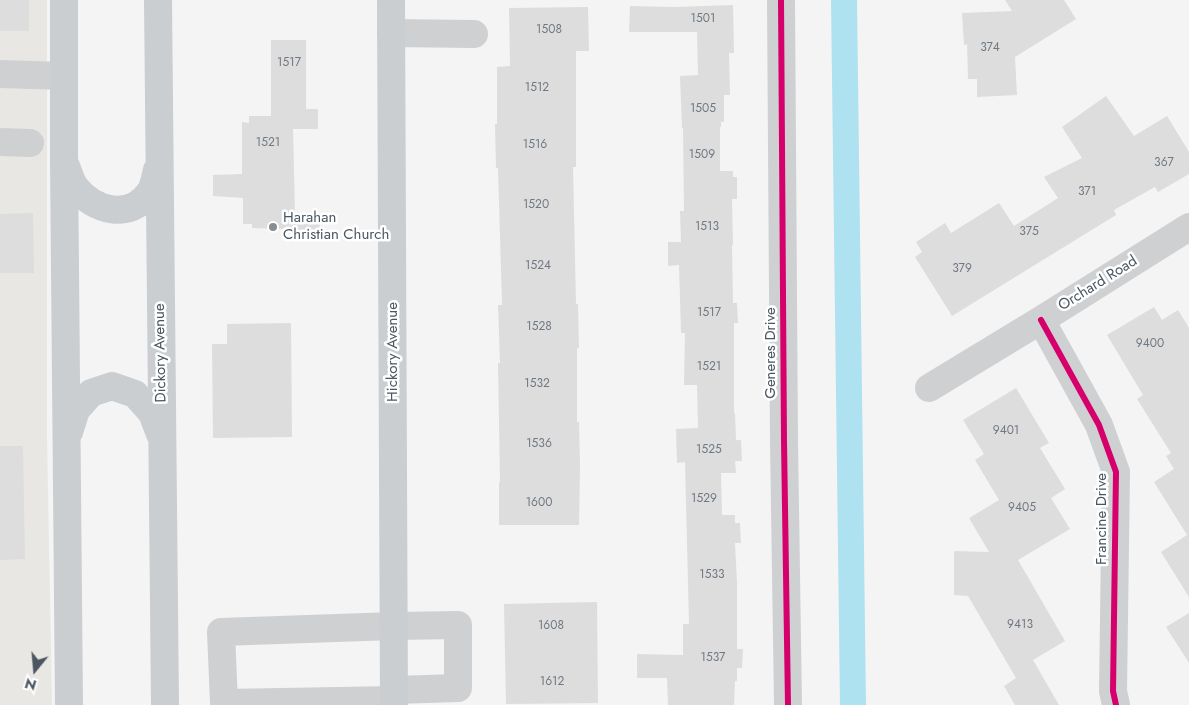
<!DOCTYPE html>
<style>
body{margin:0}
#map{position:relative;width:1189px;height:705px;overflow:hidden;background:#f4f4f4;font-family:Jost,sans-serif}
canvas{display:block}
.north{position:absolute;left:10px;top:645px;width:50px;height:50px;-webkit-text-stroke:4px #fff;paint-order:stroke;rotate:197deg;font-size:14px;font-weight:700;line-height:20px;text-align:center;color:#4a5661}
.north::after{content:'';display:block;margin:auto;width:18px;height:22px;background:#4a5661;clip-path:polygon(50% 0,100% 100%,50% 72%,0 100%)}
</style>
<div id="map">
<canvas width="1189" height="705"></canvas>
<div class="north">N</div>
</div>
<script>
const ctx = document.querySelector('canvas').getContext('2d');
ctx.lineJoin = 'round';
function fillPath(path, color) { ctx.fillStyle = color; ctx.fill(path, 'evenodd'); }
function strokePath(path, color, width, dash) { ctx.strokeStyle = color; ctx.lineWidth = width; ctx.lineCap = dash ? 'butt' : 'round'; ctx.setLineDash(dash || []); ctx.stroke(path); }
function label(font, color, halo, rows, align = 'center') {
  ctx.font = font + ' Jost,sans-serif'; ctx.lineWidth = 5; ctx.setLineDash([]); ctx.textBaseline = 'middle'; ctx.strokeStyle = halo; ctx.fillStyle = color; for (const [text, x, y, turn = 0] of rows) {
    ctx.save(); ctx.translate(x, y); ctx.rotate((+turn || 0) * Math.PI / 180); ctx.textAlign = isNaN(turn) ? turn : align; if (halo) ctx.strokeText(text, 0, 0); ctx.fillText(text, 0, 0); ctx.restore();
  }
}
fillPath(new Path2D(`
 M0 0H47V438L52 705H0Z`), '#e8e7e3');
strokePath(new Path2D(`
 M844 0 853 705`), '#aee2f0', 26);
fillPath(new Path2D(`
 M0 0H29V31H0Z
 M1005 0H1064L1076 19 1015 57 1017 95 977 97V79H968L967 44 964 45 962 13 1012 11Z
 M733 5 734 53H729L730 95H724V122H721V127H720V171H733V177H737V199H732L733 245H732L733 303H737L738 323H734V414L735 413 736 440H741L742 461H735L736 473H721L722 515H735V523H740L741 543H735L737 583V649H743L742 668H737V681H735L734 705H668L667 678H637V654L683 655V624H689L685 462 677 463 676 429 698 428 697 385H684L685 333H681L679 265 668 266V242H681L680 211H684L683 128H682L680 76 698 75 697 32H629L630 6 674 7Z
 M588 7 589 51H576V167H573L576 304H578L579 348H577V422H579L580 465 579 525H499V482H500L498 363H500L498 305H502L498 168H496L495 124H497V67L510 66 509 8Z
 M271 40H306V109H318V129H293L295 214H319L320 233H285V229L252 228V224H243V198L213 196V175L242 174V122L249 123V116H271Z
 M1106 96 1134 136 1167 116 1189 152V174L1158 192 1155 187 1114 210 1116 215 952 316 915 257 922 252 916 242 945 223 951 233 999 203 1014 226 1058 198 1044 177 1082 158 1062 127Z
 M33 213 34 273H0V214Z
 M1154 307 1162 320 1178 310 1189 328V597L1161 552 1187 535 1154 482 1174 469 1166 456 1171 453 1137 399 1143 395 1107 335Z
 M291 323 292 437 213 438 212 344H227V324Z
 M1016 388 1049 443 1040 448 1065 489 1051 498 1070 529 1018 560 1065 641 1033 660 1059 705H1015L1004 686 1016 678 968 596 954 595V551L989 552 969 518 999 500 975 460 984 454 963 420Z
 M0 446H23L25 559 0 560Z
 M597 602 598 703 506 704 504 604Z
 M1189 613V663L1166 627Z`), '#ddddde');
strokePath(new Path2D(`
 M781 0 784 441 788 705
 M391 33 474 34
 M0 74 64 76
 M0 142 30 143
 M1041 320 1099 425 1116 472 1113 691 1116 705
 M929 388 1041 320 1189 227
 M394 690 458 688V625L394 626 221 632 224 703 394 700`), '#ced0d2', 28);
strokePath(new Path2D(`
 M64 0V160L69 705
 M158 0 165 705
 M391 0 394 705
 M64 162C68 169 70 180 75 187 94 211 130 221 150 192 154 186 155 177 157 170
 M69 432 76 410 91 393 112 386 135 394 152 413 160 434`), '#caced1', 28);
strokePath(new Path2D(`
 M781 0 784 441 788 705
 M1041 320 1099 425 1116 472 1113 691 1116 705`), '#d6006c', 6);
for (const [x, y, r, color] of [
 [273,227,5,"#868d94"]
]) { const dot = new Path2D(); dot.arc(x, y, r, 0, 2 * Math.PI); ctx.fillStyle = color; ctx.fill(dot); strokePath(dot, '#fff', 2); }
label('12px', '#707881', null, [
 ["1501",703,19],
 ["1508",549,30],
 ["374",990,48],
 ["1517",289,63],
 ["1512",537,88],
 ["1505",703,109],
 ["1521",268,143],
 ["1516",535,145],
 ["1509",702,155],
 ["367",1164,163],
 ["371",1087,192],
 ["1520",536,205],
 ["1513",707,227],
 ["375",1029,232],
 ["1524",538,266],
 ["379",962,269],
 ["1517",709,313],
 ["1528",539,327],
 ["9400",1150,344],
 ["1521",709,367],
 ["1532",537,384],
 ["9401",1006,431],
 ["1536",539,444],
 ["1525",709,450],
 ["1529",704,499],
 ["1600",539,503],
 ["9405",1022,508],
 ["1533",712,575],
 ["9413",1020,625],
 ["1608",551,626],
 ["1537",713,658],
 ["1612",552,682]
]);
label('15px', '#4a5661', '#fff', [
 ["Harahan",283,218],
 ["Christian Church",283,235]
], 'left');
label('15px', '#4a5661', '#fff', [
 ["Orchard Road",1098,284,-32],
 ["Hickory Avenue",393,352,-90],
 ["Dickory Avenue",161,353,-91],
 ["Generes Drive",771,353,-90],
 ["Francine Drive",1102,519,-90]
]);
</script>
